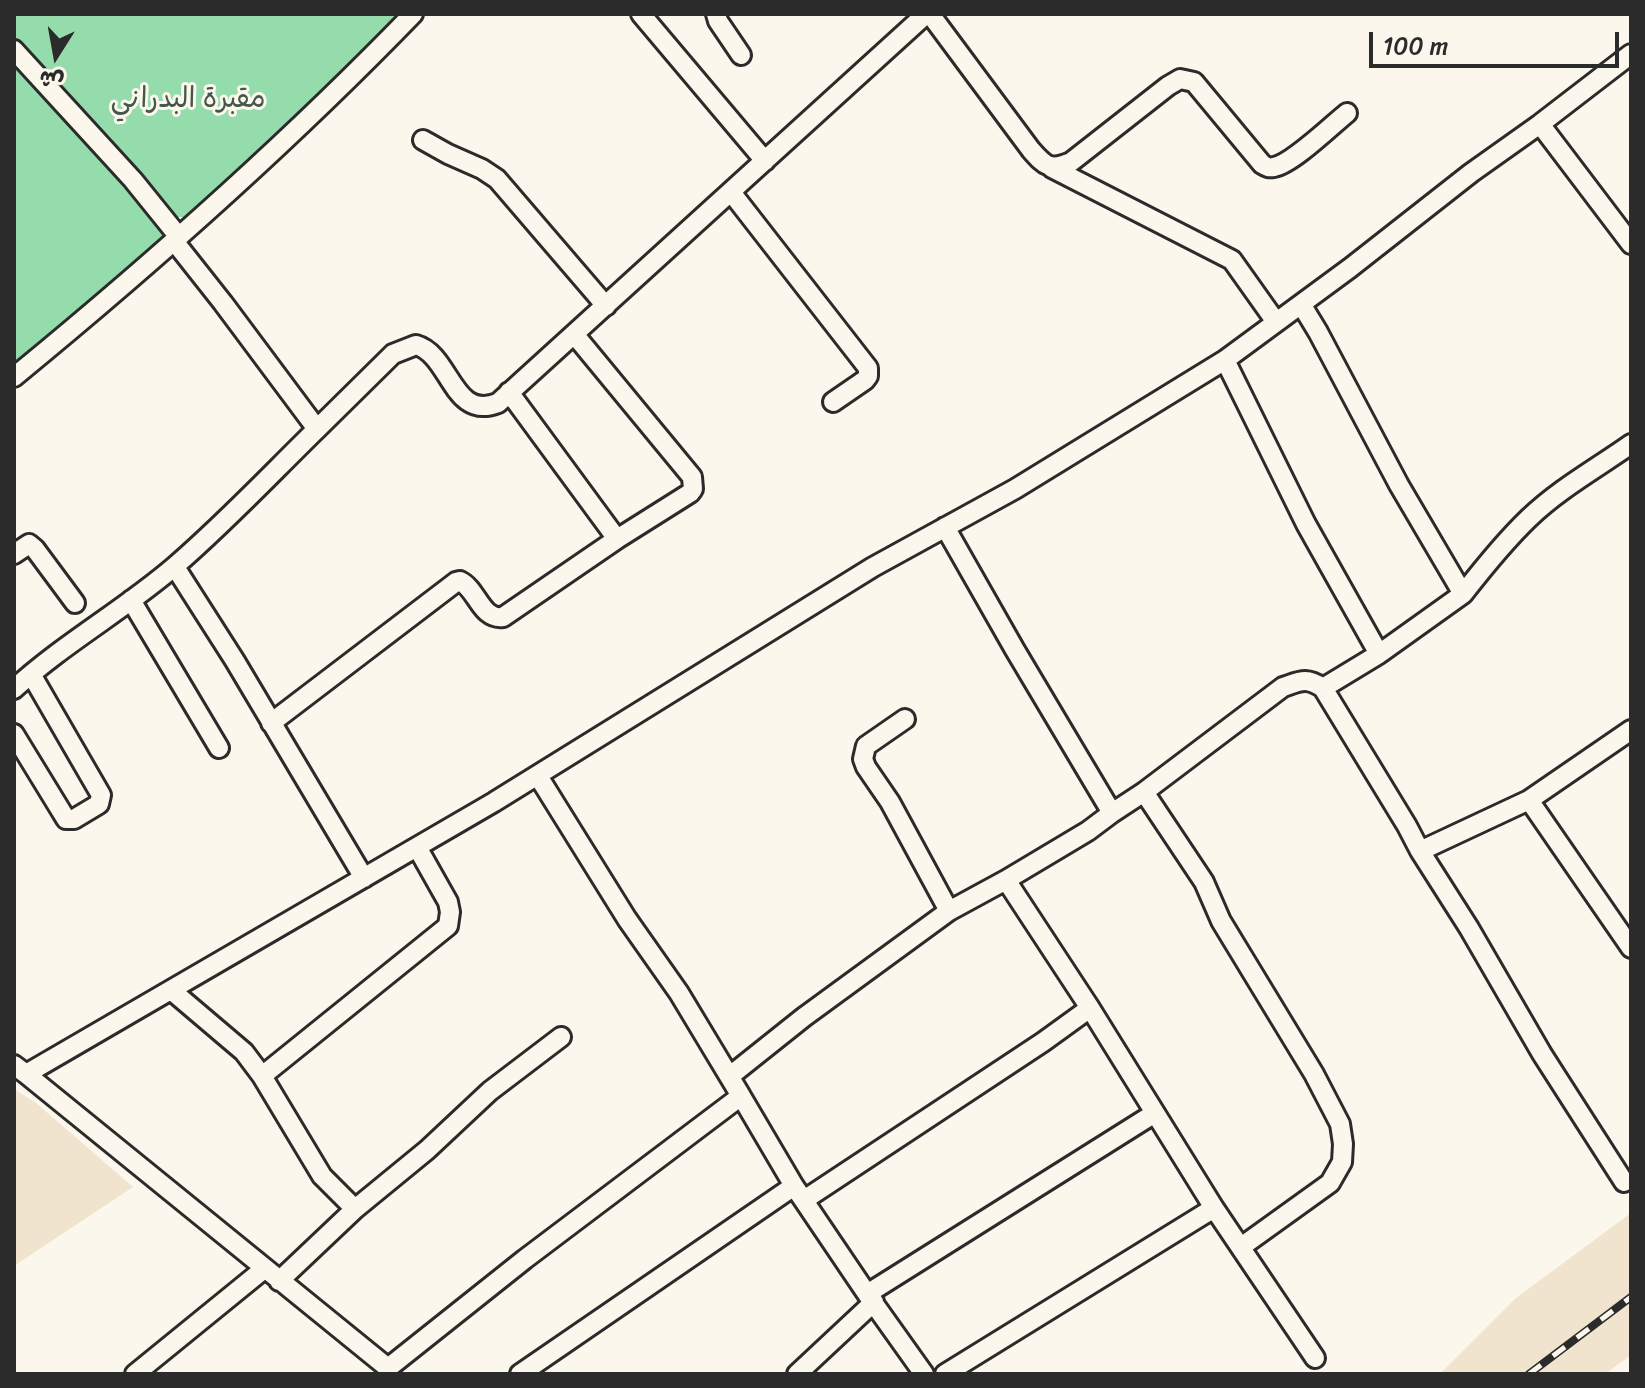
<!DOCTYPE html>
<meta charset="utf-8">
<style>
body{margin:0}
#map{position:relative;width:1645px;height:1388px;overflow:hidden;background:#fbf7ec;font-family:Sriracha,"Playpen Sans Arabic",sans-serif}
canvas{display:block}
.frame{position:absolute;inset:0;border:16px solid #2b2b2b;pointer-events:none}
.north{position:absolute;left:16px;top:16px;width:80px;height:80px;-webkit-text-stroke:6px #fbf7ec;paint-order:stroke;rotate:191deg;font-size:22px;font-weight:700;line-height:32px;text-align:center;color:#2b2b2b}
.north::after{content:'';display:block;margin:auto;width:28px;height:36px;background:#2b2b2b;clip-path:polygon(50% 0,100% 100%,50% 72%,0 100%)}
.scale{position:absolute;left:1369px;top:32px;width:250px;height:36px;box-sizing:border-box;border:4px solid #2b2b2b;border-top:0;padding-left:10px;font-size:24px;line-height:28px;white-space:nowrap;color:#2b2b2b;-webkit-text-stroke:6px #fbf7ec;paint-order:stroke}
</style>
<div id="map">
<canvas width="1645" height="1388"></canvas>
<div class="frame"></div>
<div class="north">ش</div>
<div class="scale">100 m</div>
</div>
<script>
const ctx = document.querySelector('canvas').getContext('2d');
ctx.lineJoin = 'round';
function fillPath(path, color) { ctx.fillStyle = color; ctx.fill(path, 'evenodd'); }
function strokePath(path, color, width, dash) { ctx.strokeStyle = color; ctx.lineWidth = width; ctx.lineCap = dash ? 'butt' : 'round'; ctx.setLineDash(dash || []); ctx.stroke(path); }
function label(font, color, halo, rows, align = 'center') {
  ctx.font = font + ' Sriracha,"Playpen Sans Arabic",sans-serif'; ctx.lineWidth = 6; ctx.setLineDash([]); ctx.textBaseline = 'middle'; ctx.strokeStyle = halo; ctx.fillStyle = color; for (const [text, x, y, turn = 0] of rows) {
    ctx.save(); ctx.translate(x, y); ctx.rotate((+turn || 0) * Math.PI / 180); ctx.textAlign = isNaN(turn) ? turn : align; if (halo) ctx.strokeText(text, 0, 0); ctx.fillText(text, 0, 0); ctx.restore();
  }
}
fillPath(new Path2D(`
 M14 1089 36 1103 133 1187 14 1266Z
 M1631 1213V1355L1605 1374H1440L1516 1298Z`), '#f0e4cf');
fillPath(new Path2D(`
 M14 14H397L318 99 189 217H177L14 39Z
 M14 60 162 229 163 240 86 307 14 365Z`), '#94dcab');
const street = new Path2D(`
 M641 14 765 161
 M716 14 718 21 741 55
 M930 14 1031 150C1045 166 1050 171 1071 162L1168 86 1180 79 1194 82 1262 164C1267 167 1268 168 1274 167 1292 164 1331 126 1347 113
 M14 50 133 180 179 237
 M1540 124 1631 244
 M423 140 448 154 482 169 497 179 606 306
 M1052 168 1232 260 1276 322
 M731 192 868 368V376L865 380 833 402
 M1225 360 1306 524 1379 654 1463 594 1399 485 1318 332 1301 304
 M14 377C153 263 288 143 413 14
 M509 392 617 539
 M317 429 393 354 416 345C451 355 452 421 498 403L926 14
 M14 554 29 544 35 549 75 603
 M175 567 235 661 364 878
 M1463 594C1484 567 1505 541 1529 518 1559 489 1597 468 1631 444
 M131 600 219 748
 M1323 688 1379 654
 M14 689C64 643 124 610 175 566 225 523 270 475 317 429L223 303 174 241
 M905 719 866 746 863 759 866 767 890 802 949 911
 M271 723 456 582 460 581C477 589 481 620 503 617L617 539 690 493 693 489 692 477 574 334
 M14 734 66 819H74L99 804 101 795 31 674
 M1144 792 1204 882 1221 921 1314 1074 1340 1124 1343 1144 1342 1162 1330 1183 1241 1247
 M1529 800 1631 948
 M1112 813 1144 792 1283 687C1301 681 1306 677 1323 688L1407 826 1420 851 1529 800 1631 730
 M1420 851 1469 928 1542 1054 1624 1182
 M171 990 244 1052 262 1076 322 1176 355 1209
 M1090 1008 1214 1208 1315 1358
 M14 1065 26 1074 494 802 873 567 1015 489 1225 360 1350 268 1471 173 1540 124 1631 54
 M26 1074 388 1368 525 1259 741 1096 679 993 627 919 538 776
 M262 1076 448 926 450 912 448 902 417 847
 M730 1076 804 1017 949 911 1006 880
 M741 1096 794 1186 867 1294 924 1374
 M804 1200 1043 1042 1090 1008 1006 880 1088 831 1112 813 1015 650 945 527
 M279 1281 355 1209 427 1150 490 1091 561 1037
 M867 1294 1155 1113
 M135 1374 264 1269
 M520 1374 794 1186
 M797 1374 874 1302
 M945 1374 1214 1208`);
strokePath(street, '#2b2b2b', 24);
strokePath(street, '#fbf7ec', 18);
const rail = new Path2D(`
 M1529 1374 1631 1297`);
strokePath(rail, '#2b2b2b', 8);
strokePath(rail, '#fbf7ec', 5, [15]);
label('28px', '#45574b', '#fbf7ec', [
 ["مقبرة البدراني",188,100]
]);
</script>
